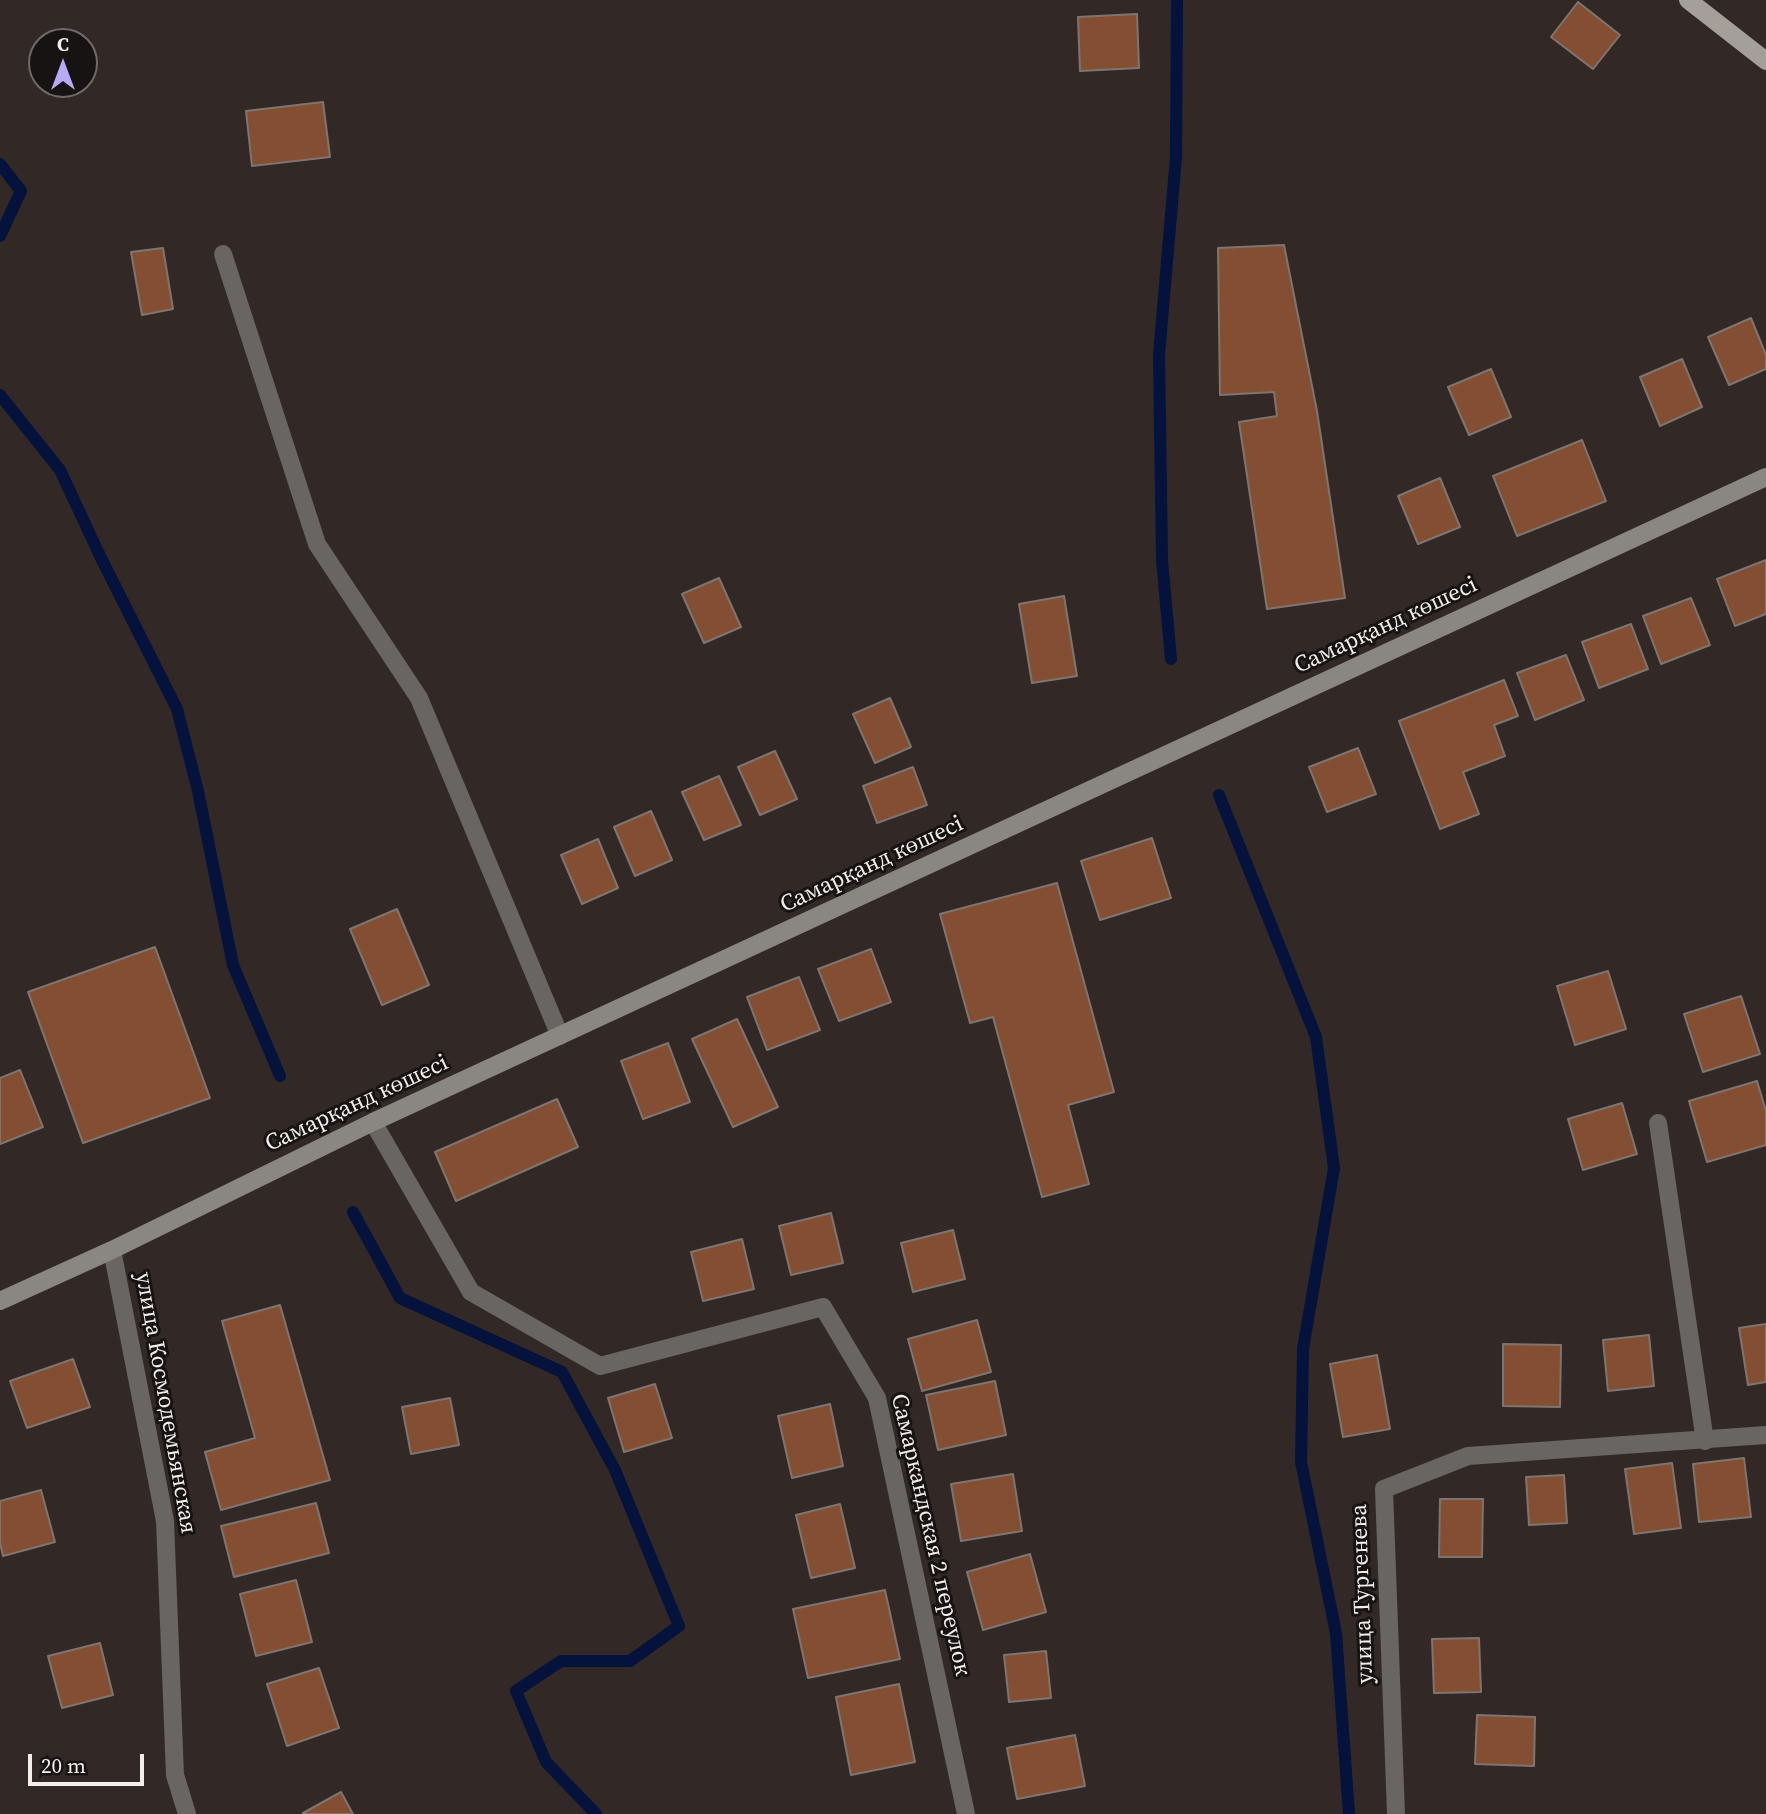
<!DOCTYPE html>
<meta charset="utf-8">
<style>
body{margin:0}
#map{position:relative;width:1766px;height:1814px;overflow:hidden;background:#322926;font-family:"Source Serif 4",serif}
canvas{display:block}
.north{position:absolute;left:28px;top:28px;width:70px;height:70px;box-sizing:border-box;background:#171312;border:2px solid #6f6a69;border-radius:50%;rotate:0deg;font-size:19px;font-weight:700;line-height:28px;text-align:center;color:#f3edeb}
.north::after{content:'';display:block;margin:auto;width:24px;height:32px;background:#b7abf8;clip-path:polygon(50% 0,100% 100%,50% 72%,0 100%)}
.scale{position:absolute;left:28px;top:1754px;width:116px;height:32px;box-sizing:border-box;border:4px solid #f3edeb;border-top:0;padding-left:9px;font-size:21px;line-height:24px;white-space:nowrap;color:#f3edeb;-webkit-text-stroke:5px #171312;paint-order:stroke}
</style>
<div id="map">
<canvas width="1766" height="1814"></canvas>
<div class="north">С</div>
<div class="scale">20 m</div>
</div>
<script>
const ctx = document.querySelector('canvas').getContext('2d');
ctx.lineJoin = 'round';
function strokePath(path, color, width, dash) { ctx.strokeStyle = color; ctx.lineWidth = width; ctx.lineCap = dash ? 'butt' : 'round'; ctx.setLineDash(dash || []); ctx.stroke(path); }
function fillPath(path, color) { ctx.fillStyle = color; ctx.fill(path, 'evenodd'); }
function label(font, color, halo, rows, align = 'center') {
  ctx.font = font + ' "Source Serif 4",serif'; ctx.lineWidth = 6; ctx.setLineDash([]); ctx.textBaseline = 'middle'; ctx.strokeStyle = halo; ctx.fillStyle = color; for (const [text, x, y, turn = 0] of rows) {
    ctx.save(); ctx.translate(x, y); ctx.rotate((+turn || 0) * Math.PI / 180); ctx.textAlign = isNaN(turn) ? turn : align; if (halo) ctx.strokeText(text, 0, 0); ctx.fillText(text, 0, 0); ctx.restore();
  }
}
strokePath(new Path2D(`
 M0 164 21 191 0 236
 M0 395 60 470 101 558 177 709 198 791 233 965 280 1076
 M1171 659 1162 560 1159 355 1176 157 1177 0
 M1219 795 1316 1037 1334 1168 1303 1349 1301 1462 1336 1633 1349 1814
 M353 1212 400 1298 562 1372 615 1470 679 1626 630 1661H561L516 1691 546 1762 596 1814`), '#04123c', 12);
const building = new Path2D(`
 M1578 2 1620 35 1593 69 1551 37Z
 M1137 14 1139 68 1080 71 1078 17Z
 M323 102 330 157 252 166 246 111Z
 M1284 245 1317 411 1345 598 1267 609 1239 422 1277 416 1274 392 1220 395 1218 248Z
 M163 248 173 309 142 315 131 252Z
 M1751 318 1766 355V369L1729 385 1708 337Z
 M1682 359 1702 407 1660 426 1640 377Z
 M1491 369 1511 417 1469 435 1448 387Z
 M1582 440 1606 501 1517 536 1493 476Z
 M1440 478 1460 527 1418 544 1398 496Z
 M1766 560V614L1735 626 1717 579Z
 M719 578 741 627 704 643 682 594Z
 M1064 596 1077 676 1032 683 1019 604Z
 M1691 598 1710 645 1661 664 1643 616Z
 M1631 624 1648 669 1599 688 1582 642Z
 M1566 655 1584 700 1535 720 1517 673Z
 M1504 680 1518 716 1494 725 1505 756 1463 772 1479 814 1440 829 1399 721Z
 M890 698 911 747 875 763 853 714Z
 M1358 748 1376 794 1327 812 1309 767Z
 M775 751 797 799 760 815 738 767Z
 M913 767 927 805 877 823 863 786Z
 M719 776 741 825 704 840 682 792Z
 M651 811 672 860 635 876 614 827Z
 M1152 838 1171 898 1100 920 1081 861Z
 M598 839 618 888 582 904 561 855Z
 M1057 883 1114 1092 1068 1105 1089 1184 1042 1197 993 1017 970 1023 940 914Z
 M397 909 429 985 382 1005 350 929Z
 M155 947 210 1098 83 1143 28 992Z
 M871 949 891 1002 839 1021 818 969Z
 M1608 971 1626 1029 1575 1045 1557 986Z
 M799 977 820 1030 767 1050 747 997Z
 M1741 996 1760 1054 1703 1072 1684 1014Z
 M737 1019 778 1107 733 1127 692 1039Z
 M668 1043 690 1102 643 1119 621 1061Z
 M20 1070 43 1127 0 1144V1078Z
 M1757 1081 1766 1111V1145L1707 1162 1689 1101Z
 M557 1099 578 1147 456 1201 435 1152Z
 M1622 1103 1637 1154 1583 1170 1568 1119Z
 M831 1213 843 1263 791 1275 779 1226Z
 M953 1230 965 1279 913 1292 901 1243Z
 M742 1239 754 1289 703 1301 691 1252Z
 M280 1305 330 1480 221 1510 205 1452 255 1438 222 1321Z
 M977 1320 991 1372 922 1391 908 1339Z
 M1766 1324V1382L1748 1385 1739 1328Z
 M1649 1335 1654 1386 1608 1391 1603 1340Z
 M1503 1344 1561 1345 1560 1407 1503 1406Z
 M1377 1355 1390 1429 1343 1437 1330 1364Z
 M73 1359 90 1407 27 1428 10 1381Z
 M995 1381 1006 1435 938 1450 926 1395Z
 M655 1384 672 1438 624 1452 608 1398Z
 M450 1398 459 1445 411 1454 402 1407Z
 M830 1404 843 1466 792 1478 778 1416Z
 M1744 1458 1751 1517 1699 1522 1693 1464Z
 M1672 1463 1681 1528 1634 1534 1625 1469Z
 M1013 1474 1022 1531 961 1541 951 1484Z
 M1564 1475 1567 1523 1529 1525 1526 1477Z
 M41 1490 55 1542 3 1556 0 1543V1501Z
 M1440 1499H1483L1482 1557H1439Z
 M316 1503 329 1553 234 1577 221 1526Z
 M840 1504 855 1568 811 1578 796 1515Z
 M1030 1554 1046 1612 983 1630 967 1572Z
 M296 1580 312 1642 256 1656 240 1594Z
 M885 1590 900 1659 808 1678 793 1609Z
 M1479 1638 1481 1692 1434 1693 1432 1639Z
 M100 1643 113 1695 62 1708 48 1656Z
 M1046 1651 1051 1698 1009 1702 1004 1655Z
 M319 1668 339 1728 287 1746 267 1684Z
 M899 1684 915 1762 851 1775 836 1697Z
 M1477 1715 1535 1717 1534 1766 1475 1764Z
 M1075 1735 1085 1786 1017 1799 1007 1748Z
 M341 1792 353 1814H303V1813Z`);
fillPath(building, '#834e31');
strokePath(building, '#7e7570', 2);
strokePath(new Path2D(`
 M223 254 317 544 419 698 560 1036`), '#686562', 18);
strokePath(new Path2D(`
 M373 1122 471 1292 600 1366 823 1307 877 1398 966 1814
 M1658 1123 1705 1441
 M112 1250 165 1521 175 1775 187 1814
 M1396 1814 1384 1489 1468 1456 1766 1435`), '#686562', 18);
strokePath(new Path2D(`
 M0 1301 112 1250 373 1122 1766 477`), '#8a8681', 18);
strokePath(new Path2D(`
 M1688 0 1766 61`), '#a49f98', 18);
label('23px', '#f3edeb', '#171312', [
 ["Самарқанд көшесі",1386,626,-25],
 ["Самарқанд көшесі",872,865,-25],
 ["Самарқанд көшесі",357,1104,-25],
 ["улица Космодемьянская",165,1403,80],
 ["Самаркандская 2 переулок",930,1535,77],
 ["улица Тургенева",1363,1594,-92]
]);
</script>
